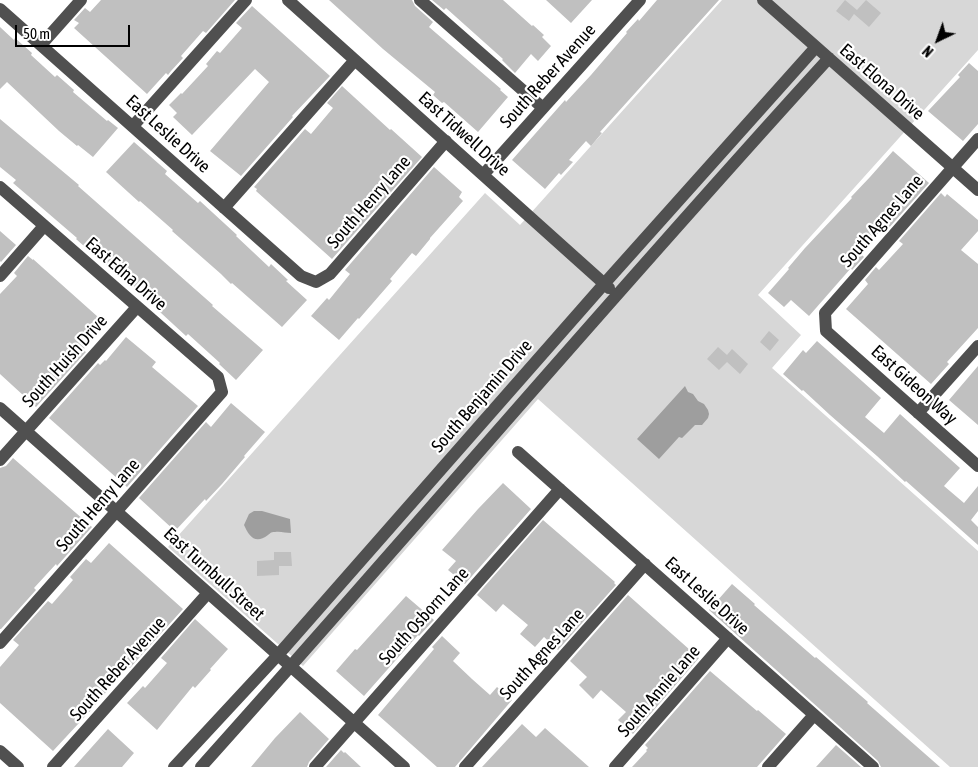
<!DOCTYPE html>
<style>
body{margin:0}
#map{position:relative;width:978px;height:767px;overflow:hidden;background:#fff;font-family:"Asap Condensed",sans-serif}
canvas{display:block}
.north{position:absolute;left:913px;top:15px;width:50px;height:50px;-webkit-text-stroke:4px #fff;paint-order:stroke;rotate:222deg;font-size:14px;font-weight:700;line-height:20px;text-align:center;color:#000}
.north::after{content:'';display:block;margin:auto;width:18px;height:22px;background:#000;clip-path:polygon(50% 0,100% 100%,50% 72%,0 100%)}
.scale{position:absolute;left:15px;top:25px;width:115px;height:22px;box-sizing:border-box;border:2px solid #000;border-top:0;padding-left:6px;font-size:15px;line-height:18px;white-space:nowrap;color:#000;-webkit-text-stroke:4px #fff;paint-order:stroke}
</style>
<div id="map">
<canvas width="978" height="767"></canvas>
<div class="north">N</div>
<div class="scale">50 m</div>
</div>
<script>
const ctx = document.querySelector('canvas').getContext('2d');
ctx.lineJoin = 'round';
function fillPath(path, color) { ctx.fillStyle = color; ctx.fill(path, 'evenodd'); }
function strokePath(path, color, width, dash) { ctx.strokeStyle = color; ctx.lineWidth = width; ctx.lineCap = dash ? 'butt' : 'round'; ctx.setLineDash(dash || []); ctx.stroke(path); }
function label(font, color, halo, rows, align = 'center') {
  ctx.font = font + ' "Asap Condensed",sans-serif'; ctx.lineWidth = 4.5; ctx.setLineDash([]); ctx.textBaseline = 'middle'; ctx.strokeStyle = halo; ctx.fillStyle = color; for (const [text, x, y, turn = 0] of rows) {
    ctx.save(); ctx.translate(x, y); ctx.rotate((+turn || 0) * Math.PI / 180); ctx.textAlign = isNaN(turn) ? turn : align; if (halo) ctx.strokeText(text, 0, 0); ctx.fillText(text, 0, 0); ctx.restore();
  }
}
fillPath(new Path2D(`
 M722 0H978V50L758 295 801 335 772 368 978 551V767H950L538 399 303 666 168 547 485 193 520 225Z`), '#d7d7d7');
fillPath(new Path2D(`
 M685 386 688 392 693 394 698 401 704 404 708 410 709 414 708 418 702 425H695L682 438 679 437 659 459 637 439Z
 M254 511H262L290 519 291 533C286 533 280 531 275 532 270 532 271 533 268 535 255 545 249 536 244 525L249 514Z`), '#9e9e9e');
fillPath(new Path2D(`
 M101 0H235L206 33 203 31 181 56 183 58 171 71 168 75 166 73 147 94 74 28 79 23 74 20 85 8 90 12Z
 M329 0H412L415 6 433 22 429 27 501 89 500 90 508 97 478 132 444 102 442 103 433 95 435 92 383 49Z
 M432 0H503L532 26 533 25 544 35 542 37 551 46 538 61 531 54 515 73 502 60 503 59 446 8 444 10Z
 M546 0H592L571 23Z
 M657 0H719L600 132 602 133 591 146 586 141 569 160 573 162 561 175 559 173 545 189 512 160 565 100 566 102 591 75 627 33 626 32 638 19 639 21Z
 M845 0 857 10 866 0 881 13 869 27 854 14 849 21 836 11Z
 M252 6 330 76 292 116 293 117 241 176 210 151 269 82 255 69 192 135 173 117 177 113 169 105 181 93 182 94 208 66 206 64 217 51 220 53 242 28 236 23Z
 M0 27 14 40 15 38 32 53 31 55 55 77 57 75 74 90 73 92 107 121 108 120 118 128 93 157 78 145 77 146 59 131 7 82 0 89Z
 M969 63 978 71V124L963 141 928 111 960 77 958 75Z
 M342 86 390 130 391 129 422 157 332 259 256 191 257 189 254 187 305 129 311 134 333 108 327 103Z
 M0 119 79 185 78 186 213 305 212 306 263 350 236 380 219 364 220 363 188 334 186 336 148 301 149 300 125 278 123 279 93 254 76 239 77 238 13 183 16 180 0 167Z
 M134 142 167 171 165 174 198 203 200 201 237 235 236 236 269 267 271 264 288 280 286 281 307 300 282 327 232 283 231 284 221 274 172 231 173 230 140 201 139 202 106 172Z
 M893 151 929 183 887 230 884 227 860 253 864 257 852 270 851 268 809 316 791 300 784 307 768 293 789 269 788 268 805 248 852 198 851 197 870 177Z
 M434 167 462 192 459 197 463 201 430 238V239L416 256 412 253 390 279 392 281 359 319 358 318 339 340 311 316 327 298 329 300 350 274 345 270Z
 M941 193 945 197 947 194 978 220V231L961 250 978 264V328L947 362 949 364 931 384 846 309 868 284 865 280 876 267 879 270 903 244 899 241Z
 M0 231 16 245 1 262 0 261Z
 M28 256 33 260V259L98 317 94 321 102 328 83 350 86 352 36 407 0 374V294L17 276 14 273Z
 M769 331 779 340 770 351 760 342Z
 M126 337 156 362 152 367 198 406 127 487 49 418 98 363 100 365 105 360 106 361Z
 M817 341 881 398 865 417 884 433 900 414 911 424 960 468 944 486 964 503 978 486V511L971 520 978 527V545L906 481 905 482 877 456 830 415 803 390 802 391 783 374 803 350 806 353Z
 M718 347 727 355 732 349 748 364 740 374 727 362 719 370 707 359Z
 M978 366V425L949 400Z
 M231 403 265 432 244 456 245 457 222 484 206 501 205 499 175 531 139 498 206 422 211 427Z
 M13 458 92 527 57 566 56 564 34 588 36 590 1 629H0V468L6 466Z
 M503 483 531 509 465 584 448 570 456 561 442 550 478 509Z
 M543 520 615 582 614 583 616 585 558 650 544 637 535 647 520 634 528 625 503 604 496 612 477 595Z
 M109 543 183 609 130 668 128 666 92 709 53 751 0 703V667L19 645 13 640 48 601 52 604 73 580 70 577 86 559 91 563Z
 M274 552H291L292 566H279V575L257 576V561L274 560Z
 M732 584 755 604 754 605 815 658 816 657 868 702 867 703 940 767H881L878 761 709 610Z
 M628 595 699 658 633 734 618 720 626 712 601 690 593 699 579 685 587 677 570 661Z
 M406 596 434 620 419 636 418 635 364 696 336 671 355 649 357 650Z
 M195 619 228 649 210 669 211 670 195 688 193 686 157 730 127 703 143 686 145 688 167 663 161 658Z
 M442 636 460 653 453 661 472 679 490 695 497 687 512 700 455 767H437L378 715 434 649 432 647Z
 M710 671 757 711 758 710 786 734 757 767H632L647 751 646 750 648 748 645 745Z
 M300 712 329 739 309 762 307 767H251L275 738Z
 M522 724 536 737 545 728 589 767H482Z
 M108 729 134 753 122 767H74Z
 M836 745 861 767H816Z
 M341 750 344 753 345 752 361 767H326Z`), '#c0c0c0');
strokePath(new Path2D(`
 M288 0 609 288
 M420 0 543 108
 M763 0 978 190
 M0 9 301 276 316 282 330 274 446 141
 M41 45 81 0
 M133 126 246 0
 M978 139 825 313 826 331 978 466
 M483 175 640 0
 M0 187 218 377 222 392 0 643
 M224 208 355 60
 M0 276 44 226
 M0 408 404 767
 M918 413 978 346
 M518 452 873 767
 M0 460 137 307
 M0 751 18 767
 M53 767 208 593
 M174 767 278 655 604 284 816 47
 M201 767C412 532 616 291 829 58
 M315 767 560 489
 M465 767 645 564
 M615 767 728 638
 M768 767 814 715`), '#505050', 12);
label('18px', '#000', '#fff', [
 ["South Reber Avenue",548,76,-48],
 ["East Elona Drive",882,82,41],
 ["East Leslie Drive",168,134,42],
 ["East Tidwell Drive",464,134,42],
 ["South Henry Lane",369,202,-49],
 ["South Agnes Lane",882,221,-49],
 ["East Edna Drive",126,274,41],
 ["South Huish Drive",65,361,-48],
 ["East Gideon Way",914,385,42],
 ["South Benjamin Drive",482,396,-49],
 ["South Henry Lane",98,505,-49],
 ["East Turnbull Street",214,574,42],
 ["East Leslie Drive",707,596,42],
 ["South Osborn Lane",424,616,-48],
 ["South Agnes Lane",542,654,-48],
 ["South Reber Avenue",118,669,-48],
 ["South Annie Lane",659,691,-49]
]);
</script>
